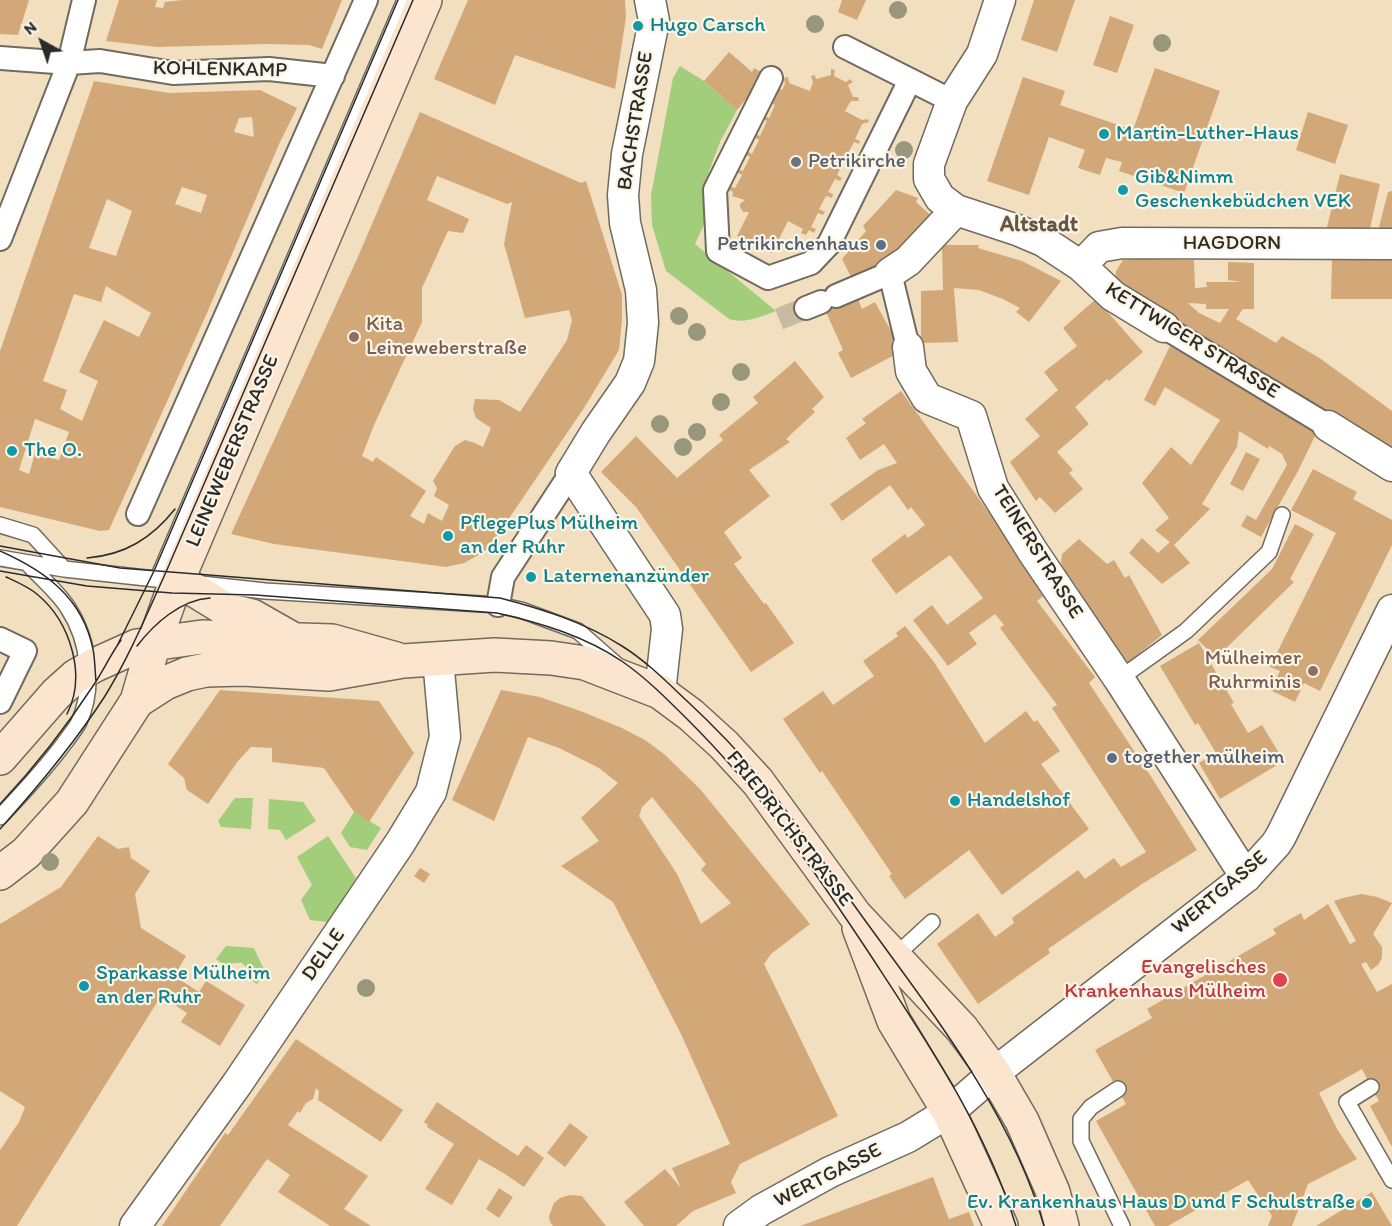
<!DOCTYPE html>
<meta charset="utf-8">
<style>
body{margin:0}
#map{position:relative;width:1392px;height:1226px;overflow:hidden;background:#f1dfc0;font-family:Itim,sans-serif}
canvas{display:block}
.north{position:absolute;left:12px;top:12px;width:60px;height:60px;-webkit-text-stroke:4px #fcf5e5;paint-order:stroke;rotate:320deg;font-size:16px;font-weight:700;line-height:24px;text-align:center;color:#2b2b2b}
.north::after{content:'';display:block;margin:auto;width:21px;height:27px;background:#2b2b2b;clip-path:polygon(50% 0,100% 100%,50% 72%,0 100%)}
</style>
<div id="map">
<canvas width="1392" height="1226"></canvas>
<div class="north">N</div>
</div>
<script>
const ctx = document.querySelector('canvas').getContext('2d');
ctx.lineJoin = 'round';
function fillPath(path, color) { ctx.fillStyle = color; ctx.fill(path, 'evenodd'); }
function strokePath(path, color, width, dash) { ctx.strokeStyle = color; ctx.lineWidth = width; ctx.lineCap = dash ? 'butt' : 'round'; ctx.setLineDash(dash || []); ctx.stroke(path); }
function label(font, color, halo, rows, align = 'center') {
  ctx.font = font + ' Itim,sans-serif'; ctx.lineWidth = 4.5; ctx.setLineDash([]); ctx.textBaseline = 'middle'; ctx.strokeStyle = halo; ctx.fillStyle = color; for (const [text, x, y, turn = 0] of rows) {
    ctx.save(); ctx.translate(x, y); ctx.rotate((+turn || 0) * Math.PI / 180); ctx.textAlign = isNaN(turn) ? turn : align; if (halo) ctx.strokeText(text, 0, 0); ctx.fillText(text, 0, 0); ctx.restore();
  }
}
fillPath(new Path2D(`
 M680 66 704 81 737 110 720 142 708 174 704 196 706 220 695 244 776 311C760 317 745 324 729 319L666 271 652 225 651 195 673 78Z
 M235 798H253L251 829 221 827 218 821Z
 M269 799 303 802 316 821 286 840 280 830 268 829Z
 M354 812 381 828 367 850 350 847 341 833Z
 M328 836 356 878 328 922 310 920 301 900 312 885 297 857Z
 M226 946 254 948 265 972 257 984 245 976 247 968 242 963H233L229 968 216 959Z`), '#a2cd7a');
fillPath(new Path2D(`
 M0 0H29L18 35 0 34Z
 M119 0H157L155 7 163 8 165 2 183 0H342L322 49 309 45 266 44 157 47 106 41Z
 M468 0H625L626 17 615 89 515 55 495 105 434 79Z
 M842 0H866L857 20 838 12Z
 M1034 0H1075L1057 52 1021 40Z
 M1110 16 1134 25 1117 73 1093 65Z
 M729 52 752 72 754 68 767 75 763 79 782 90 785 84 784 78 788 77 789 83 810 91 813 82 811 76 815 75 816 79 831 75V69L835 70 834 76 846 82 850 79 853 82 848 85 853 97H858L859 101H851L845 111 862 120 868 119 869 122 862 124 855 139 860 141 859 144 854 142 846 157 851 160 849 163 844 161 837 175 842 178 840 181 835 179 828 192 833 194 832 198 826 196 819 209 825 212 823 215 818 213 811 227 816 229 814 233 809 230 806 235 801 233 803 229 788 221 772 253 737 236 749 212H743L740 207V204L745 200 732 196 733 192 728 189 729 186 735 188 742 175 737 172 738 169 743 171 750 157 746 155 747 151 752 154 759 140 754 137 756 134 760 136 767 121 763 119 765 116 769 118 775 105 752 92 737 110 704 81Z
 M1155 68 1220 91 1184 193 1119 171 1122 162 1106 158 1100 175 1078 168 1085 150 1049 137 1029 195 987 181 1023 77 1065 91 1060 105 1133 130Z
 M94 81 169 93 260 90 297 108 280 142 207 313 109 530 100 531 0 507V351ZM252 117 254 137 234 132 239 118ZM182 187 207 195 201 213 175 204ZM107 199 132 211 116 256 89 248ZM106 286 151 313 139 337 104 320 79 372 98 381 82 421 60 409 67 390 43 381 74 294 101 302ZM35 419 69 432 59 460 35 453 29 474 19 470Z
 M420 112 581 183 586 181 622 295V320L619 350 584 408 499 533 484 552 464 563 446 567 274 544 231 534 357 259ZM437 176 507 204 512 202 504 244 525 318 569 310 572 320 567 340 520 412 499 400 475 399 473 409 476 418 491 428 483 447 475 443 465 440 455 446 433 481 437 488 434 496 449 505 442 521 428 513 424 524 410 516 426 491 376 457 373 462 362 456 374 425 422 322V288L448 231 463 233 469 219 427 200Z
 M1308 112 1348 125 1335 164 1296 150Z
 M1340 174 1380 184 1368 237 1327 227Z
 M896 190 918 198 916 202 935 219 887 261 852 279 842 259 866 231 863 226Z
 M1392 191V231H1378L1388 192Z
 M942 245H979L978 248 1022 261 1061 281 1029 322 1016 312 1020 308 1003 299 979 290 954 288 958 342 921 343V291L943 290Z
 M1138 257 1158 258V260H1194L1195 288 1207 287 1206 282H1241L1228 280V262L1254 263V309H1243L1236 319 1276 343 1282 336 1321 359 1392 411V452L1352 426 1258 373 1175 318 1115 281 1116 271 1123 260 1138 259ZM1188 303 1206 304V309H1229L1220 323 1199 313Z
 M1332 258 1392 259V299H1331Z
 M833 287 840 306 858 299 862 309 875 302 902 351 851 378 838 353 843 350 818 294Z
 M1096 299 1143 352 1109 381 1107 379 1075 407 1089 424 1057 452 1073 470 1069 473 1083 489 1055 513 1040 497 1036 501 1010 462 1040 436 1025 419 1058 390 1044 372 1077 346 1063 328Z
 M803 300 809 315 783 326 776 311Z
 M1170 346 1251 393 1316 434 1298 471 1261 537 1241 526 1247 515 1256 520 1287 465 1282 454 1269 446 1268 449 1239 431 1237 447 1202 504 1210 509 1174 545 1190 563 1162 584 1129 553 1142 538 1158 553 1170 542 1155 530 1169 518 1142 483 1171 447 1191 465 1220 420 1165 387 1155 406 1144 400Z
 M795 361 824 397 812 409 815 412 786 439 790 442 749 470 770 496 724 532 742 558 734 564 764 604 766 603 794 643 751 672 636 507 601 472 636 436 677 478 723 440 719 435 758 403 753 397Z
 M901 391 1047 593 1037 601 1095 677 1089 683 1150 775 1197 850 1142 884 1048 949 1050 953 978 1004 937 944 978 913 995 937 1014 923 1012 918 1078 870 1085 879 1114 858 1121 867 1146 852 1052 708 1057 705 1000 628 1004 625 995 614 969 633 977 644 948 666 913 620 932 605 947 625 983 598 950 555 896 594 871 560 905 534 908 538 925 525 911 507 908 510 890 485 842 521 830 504 878 470 897 463 884 444 860 460 846 438 866 423 862 419Z
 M1246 452 1260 459 1243 491 1230 484Z
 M1313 469 1357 492 1353 499 1392 520V545L1320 691 1304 683 1295 702 1270 690 1280 671 1270 667 1336 533 1291 510Z
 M1295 524 1314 534 1290 579 1294 582 1216 658 1198 640 1272 569Z
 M1079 539 1107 564 1114 560 1125 578 1129 575 1162 635 1125 665 1075 584 1071 588 1061 562 1062 554Z
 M905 626 934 662 985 743 1026 711 1034 722 1037 720 1060 751 1041 764 1089 829 1002 895 969 850 905 899 889 876 892 874 822 771 820 773 783 719 823 691 833 705 874 676 863 661 898 636 896 633Z
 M1199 643 1234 703 1231 704 1248 733 1262 725 1284 761 1220 799 1199 763 1216 753 1198 723 1195 725 1160 666Z
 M220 690 379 701 414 753 369 822 354 812 324 768 272 762V748L251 747 238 761 208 804 187 790 184 778 168 764Z
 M501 690 540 697 583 712 622 728 645 740 664 754 700 789 810 924 771 954 764 964 838 1116 740 1164 731 1182 736 1193 693 1211 676 1226H644L624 1202 665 1169 681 1188 672 1168 730 1144 681 1034 613 902 561 866 599 841 581 818 618 783 599 768 559 748 528 737 494 821 452 800ZM652 797 706 864 701 870 731 903 701 924 677 874 639 816 642 807Z
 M98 836 118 849 129 847 131 858 150 871 135 894 141 928 186 956 174 976 199 992 206 981 245 1005 220 1046 181 1022 187 1013 161 996 17 1226H0V1150L19 1122 25 1107 0 1091V924L61 887Z
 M420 868 430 874 424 883 414 876Z
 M1362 894 1377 897 1392 903 1373 934 1382 947V958L1378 965 1371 970 1366 962 1361 964 1377 992 1392 984V1147L1370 1106 1379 1101 1362 1069 1319 1093 1337 1129 1357 1159 1308 1184 1292 1226H1268L1272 1216 1248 1180 1168 1226H1155L1096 1121 1126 1104 1095 1050 1152 1018 1147 1009 1276 934 1273 929 1301 913 1304 920 1328 904 1350 944 1356 941 1334 901 1343 898Z
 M296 1039 403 1110 381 1142 318 1100 319 1091 316 1088 313 1099 306 1103 300 1113 298 1111 288 1125 368 1176 344 1209 371 1226H330L278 1192 290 1175 267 1159 220 1226H162L225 1133 228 1135Z
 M437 1102 518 1156 526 1145 544 1158 524 1187 505 1174 479 1159 452 1205 425 1189 454 1144 427 1127 428 1125 424 1122Z
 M570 1123 588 1137 565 1167 547 1153Z
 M933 1177 949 1219 969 1212 974 1226H800Z
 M499 1188 513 1197 499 1218 486 1209Z
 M1372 1192 1392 1226H1316L1337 1213Z
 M570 1195 582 1196 606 1226H553L550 1222 549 1216 554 1203 560 1198Z`), '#d2a879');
strokePath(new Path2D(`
 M779 319 806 308`), '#c9bba2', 22, [22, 11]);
const service = new Path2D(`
 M0 525 33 535 64 569
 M0 558 64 569 265 591 498 605 521 610 578 631 619 667
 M158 578 405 0
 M1119 679 1186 631 1269 552 1282 515
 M0 817C23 793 46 768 66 741 70 735 76 728 79 722 95 687 89 640 68 608 58 592 41 578 28 564
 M894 957 932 922
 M1371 1087 1347 1102 1392 1180
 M1118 1089 1091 1107 1081 1119V1141L1122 1226`);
const pedestrian = new Path2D(`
 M845 47 952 101
 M0 58 69 63 100 61 173 73 269 69 333 76
 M771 78 715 190 718 251 768 278 811 263 829 244 910 80
 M0 239 69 63 84 0
 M836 296 890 273 908 347
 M806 308 821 302
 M1164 327 1328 426
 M138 514 366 0
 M498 605 503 577 571 473
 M0 639 25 651 0 702`);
const minor = new Path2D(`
 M650 0 654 21 627 154 623 195 625 223 641 290 643 323 639 361 630 383 596 432 571 473 665 615 667 629 660 692
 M1000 0 982 54 952 101 929 164V179L940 198 956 210 1017 230 1043 241 1081 266 1113 296 1164 327
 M1081 266 1099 247 1122 243 1392 244
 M890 273 908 261 956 210
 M908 347 911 371 927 398 971 416 993 488 1033 552 1119 679 1246 877
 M1328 426 1392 466
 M135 1226 237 1084 400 843 431 792 445 737 438 659
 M739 1226 761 1210 830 1172 908 1137 949 1112 994 1073 1246 877 1276 844 1281 836 1392 610`);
const secondary = new Path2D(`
 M178 580 227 610 252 616 289 637
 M137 701 165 683 187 674 206 670 243 669 329 674 403 661 495 655 551 658 585 663 660 692 691 715 724 745 758 782 855 915 962 1029 994 1073 1022 1121 1053 1192 1062 1226
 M0 758 56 694 76 676 95 665 137 646 202 637 332 641 396 659
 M0 873 26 853 72 802 137 701 154 643 172 593 425 0
 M859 928 894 1021 949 1112 1001 1226`);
strokePath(service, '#706a5f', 18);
strokePath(pedestrian, '#706a5f', 26);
strokePath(minor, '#706a5f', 33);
strokePath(secondary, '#706a5f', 36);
strokePath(service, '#fff', 15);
strokePath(pedestrian, '#fff', 22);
strokePath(minor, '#fff', 30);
strokePath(secondary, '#fbe5cf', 33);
strokePath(new Path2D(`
 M0 546 120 568 500 598C542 609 584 622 622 646 646 661 667 682 687 701 714 726 739 752 762 780 797 822 827 868 859 912 928 1008 1011 1110 1044 1226
 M0 551C45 571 82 597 93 649 95 659 95 671 96 682
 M87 558C125 555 152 538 175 509
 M0 571 87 586 172 593 255 595 497 613C541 623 585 636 623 662 646 678 667 699 687 719 759 790 817 874 873 959 928 1043 986 1129 1016 1226
 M6 577C17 582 29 587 38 595 70 622 87 675 67 714
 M117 646 154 571 398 0
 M137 646C154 624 180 600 210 598
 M0 804C35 767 67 726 95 683 104 669 111 654 121 640
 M0 829C38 787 74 744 105 696 129 657 147 614 166 572L413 0`), '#2b2b2b', 1.5);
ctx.fillStyle = '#98977b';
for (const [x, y] of [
 [898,10],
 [815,24],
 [1162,43],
 [904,150],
 [679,316],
 [697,332],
 [741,372],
 [721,402],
 [660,424],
 [697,432],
 [683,447],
 [50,862],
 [366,988]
]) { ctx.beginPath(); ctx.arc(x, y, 9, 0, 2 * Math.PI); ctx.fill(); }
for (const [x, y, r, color] of [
 [638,26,6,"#0f9aa8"],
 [1104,134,6,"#0f9aa8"],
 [796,162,6,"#6b7280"],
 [1123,190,6,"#0f9aa8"],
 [881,245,6,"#5c6f8a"],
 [354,337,6,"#8d6e63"],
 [12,451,6,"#0f9aa8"],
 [448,536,6,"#0f9aa8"],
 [531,577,6,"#0f9aa8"],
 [1313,671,6,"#8d6e63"],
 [1112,758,6,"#5c6f8a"],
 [955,801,6,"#0f9aa8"],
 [1280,980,8,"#e0444e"],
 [84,986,6,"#0f9aa8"],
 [1367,1203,6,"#0f9aa8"]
]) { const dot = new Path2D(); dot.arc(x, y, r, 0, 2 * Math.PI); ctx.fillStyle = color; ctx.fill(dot); strokePath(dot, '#fcf5e5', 2); }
label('21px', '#0d838f', '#fcf5e5', [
 ["Hugo Carsch",650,26],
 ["Martin-Luther-Haus",1116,134],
 ["Gib&Nimm",1135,178],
 ["Geschenkebüdchen VEK",1135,202],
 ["The O.",24,451],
 ["PflegePlus Mülheim",460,524],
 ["an der Ruhr",460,548],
 ["Laternenanzünder",543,577],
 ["Handelshof",967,801],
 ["Sparkasse Mülheim",96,974],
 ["an der Ruhr",96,998],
 ["Ev. Krankenhaus Haus D und F Schulstraße",1355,1203,"right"]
], 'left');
label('21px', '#2b2b2b', '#fcf5e5', [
 ["KOHLENKAMP",220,70,1],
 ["BACHSTRASSE",636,121,-81],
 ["HAGDORN",1232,244],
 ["KETTWIGER STRASSE",1192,341,32],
 ["LEINEWEBERSTRASSE",233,451,-67],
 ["TEINERSTRASSE",1037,552,58],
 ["FRIEDRICHSTRASSE",789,829,52],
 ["WERTGASSE",1220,893,-40],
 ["DELLE",324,955,-55],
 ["WERTGASSE",828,1176,-27]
]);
label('21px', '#5b616d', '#fcf5e5', [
 ["Petrikirche",808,162]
], 'left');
label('21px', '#4e5e75', '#fcf5e5', [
 ["Petrikirchenhaus",869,245],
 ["together mülheim",1124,758,"left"]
], 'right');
label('21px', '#785e54', '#fcf5e5', [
 ["Kita",366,325],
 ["Leineweberstraße",366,349],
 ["Mülheimer",1301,659,"right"],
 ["Ruhrminis",1301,683,"right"]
], 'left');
label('21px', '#be3a42', '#fcf5e5', [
 ["Evangelisches",1266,968],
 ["Krankenhaus Mülheim",1266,992]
], 'right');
label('bold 22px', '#655746', '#fcf5e5', [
 ["Altstadt",1039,225]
]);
</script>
